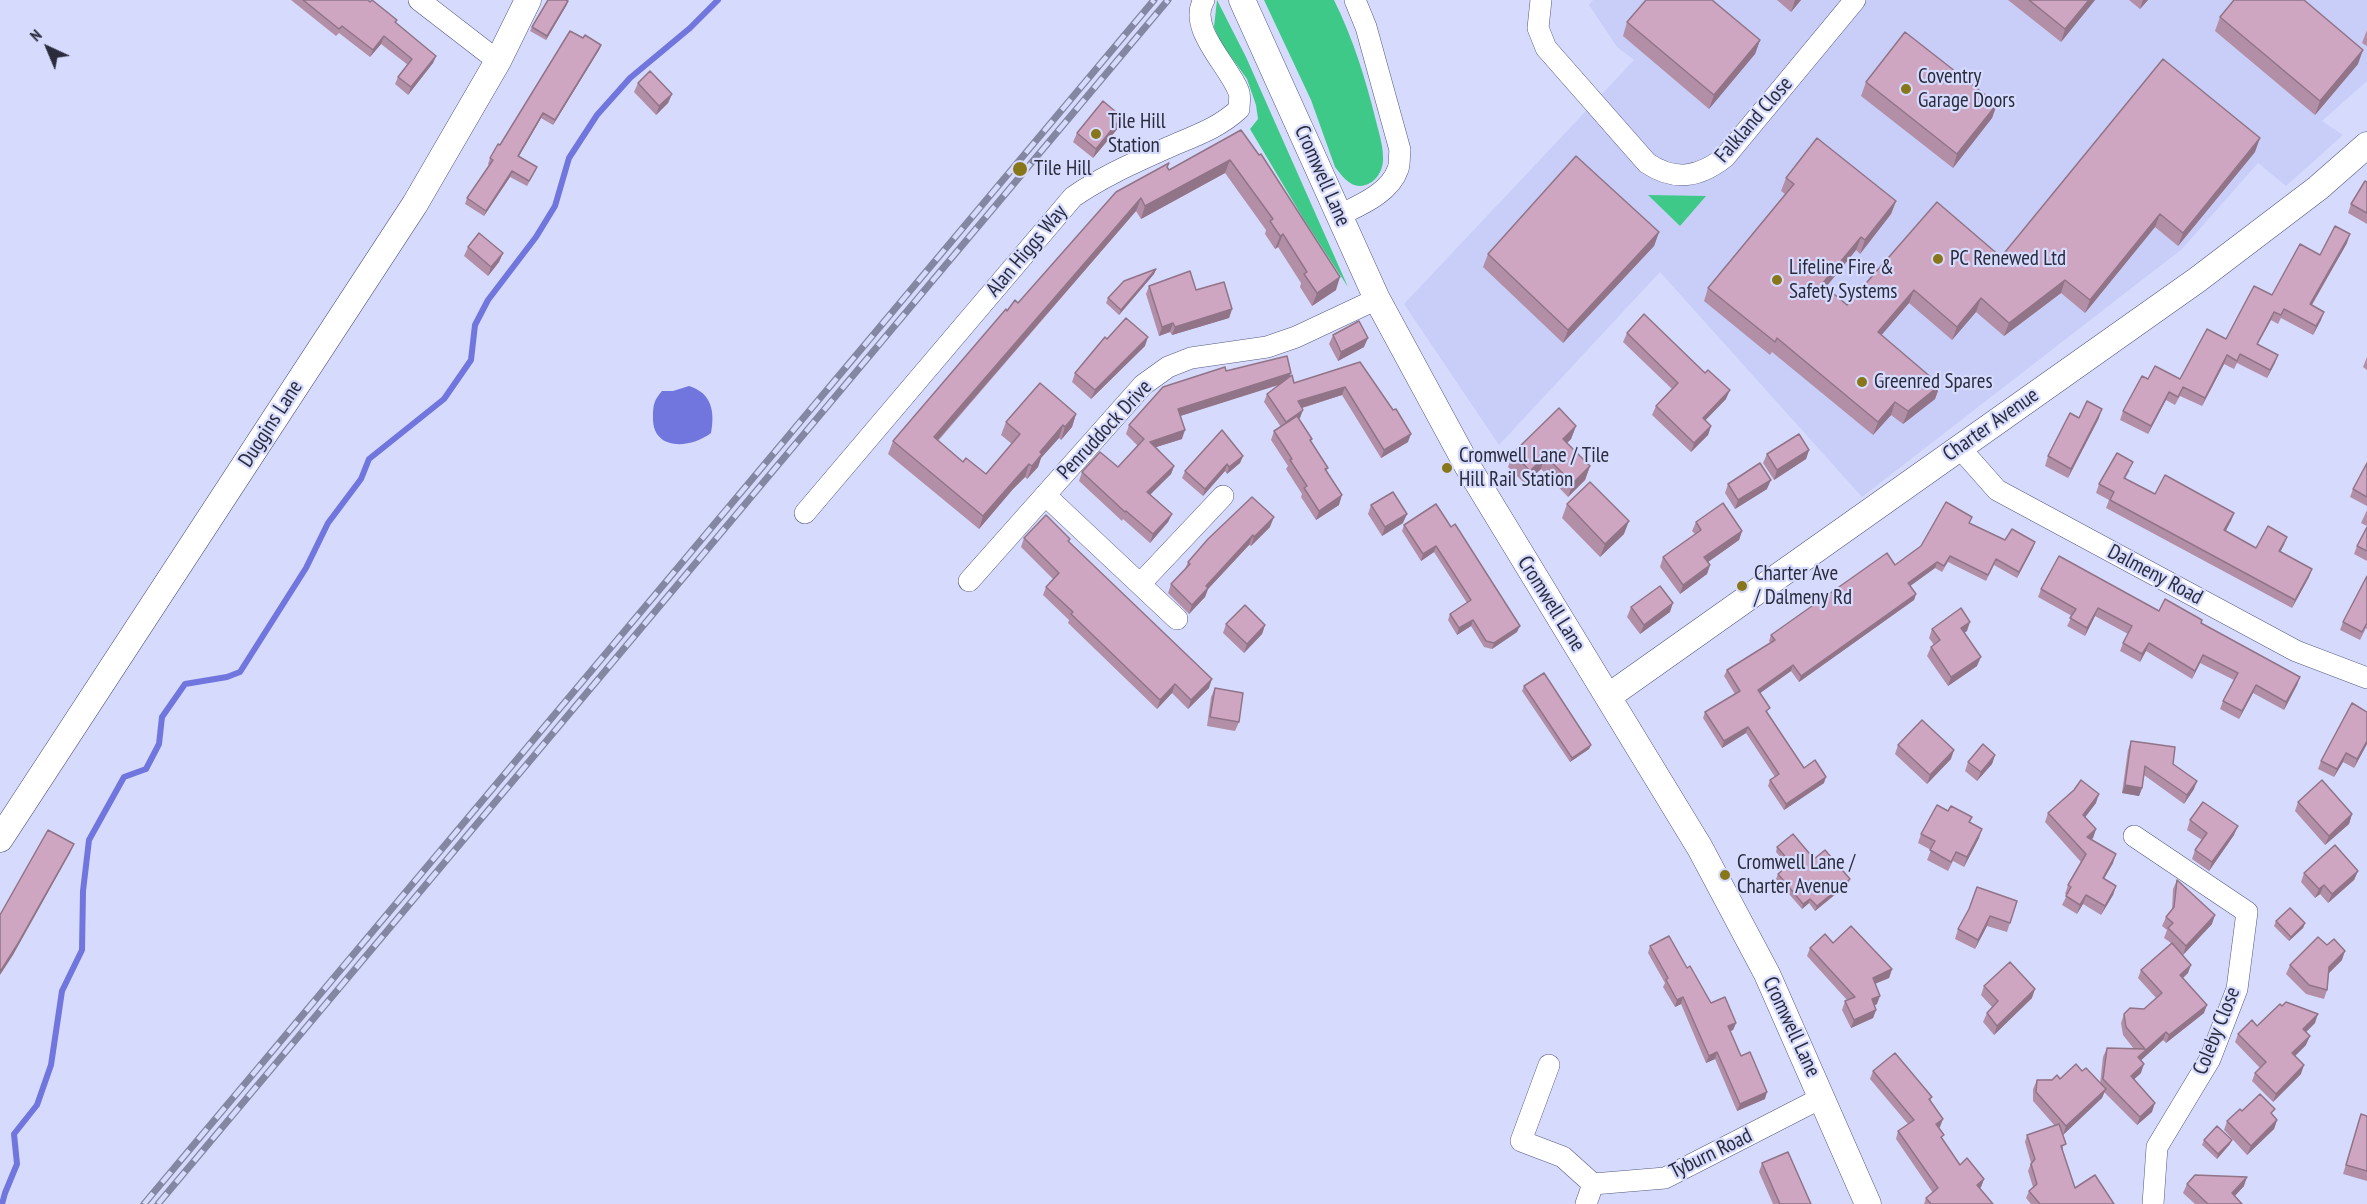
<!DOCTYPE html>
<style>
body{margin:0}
#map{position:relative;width:2367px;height:1204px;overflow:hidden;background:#d6dbfe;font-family:"PT Sans Narrow",sans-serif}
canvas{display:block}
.north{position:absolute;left:18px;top:18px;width:60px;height:60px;-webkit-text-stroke:4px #d6dbfe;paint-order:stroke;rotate:316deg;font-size:16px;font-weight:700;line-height:24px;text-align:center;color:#2a2c3c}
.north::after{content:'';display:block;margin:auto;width:21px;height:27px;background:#2a2c3c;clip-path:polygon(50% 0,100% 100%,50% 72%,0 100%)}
</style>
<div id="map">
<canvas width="2367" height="1204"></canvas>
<div class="north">N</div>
</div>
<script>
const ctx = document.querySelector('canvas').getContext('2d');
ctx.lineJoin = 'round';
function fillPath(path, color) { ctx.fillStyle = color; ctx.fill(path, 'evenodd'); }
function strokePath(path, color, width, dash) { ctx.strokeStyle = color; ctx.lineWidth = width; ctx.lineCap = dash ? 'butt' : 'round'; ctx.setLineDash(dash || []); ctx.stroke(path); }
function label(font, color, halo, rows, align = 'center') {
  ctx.font = font + ' "PT Sans Narrow",sans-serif'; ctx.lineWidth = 4.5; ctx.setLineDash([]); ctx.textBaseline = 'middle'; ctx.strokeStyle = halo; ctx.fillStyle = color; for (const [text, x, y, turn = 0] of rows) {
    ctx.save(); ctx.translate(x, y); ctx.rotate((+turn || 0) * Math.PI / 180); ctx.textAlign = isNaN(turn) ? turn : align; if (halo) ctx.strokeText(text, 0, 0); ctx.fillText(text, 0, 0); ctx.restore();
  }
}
fillPath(new Path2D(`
 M1593 0H2367V81L2322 121 2343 135 2286 186 2258 163 2182 249 1862 497 1660 272 1499 445 1404 304 1634 60 1617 47 1589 5Z`), '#c8cef7');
fillPath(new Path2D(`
 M1217 0 1246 57 1348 287 1303 218 1250 129 1258 119 1256 105 1247 79 1221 43 1214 27Z
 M1264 0H1334C1353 38 1366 80 1376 121 1379 133 1383 145 1383 157 1384 171 1375 185 1360 186 1349 186 1341 175 1335 167L1311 100Z
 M1648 195 1706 196 1680 226Z`), '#3fc989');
fillPath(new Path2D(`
 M689 386C712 393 715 412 711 433 690 449 652 451 653 417 653 405 654 400 662 391H673Z`), '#7176de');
strokePath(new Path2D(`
 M2 1204 5 1193 17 1164 14 1134 37 1105 51 1065 62 991 82 950 83 891 89 840 124 777 146 769 159 744 162 717 185 684 227 677 240 672 306 568 328 523 361 479 369 459 444 399 471 360 475 325 488 300 536 237 555 206 569 158 597 115 630 78 690 28 718 0`), '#7176de', 6);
const minor = new Path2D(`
 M419 0 498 61
 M1541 0 1538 28 1546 48 1647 163C1675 182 1700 177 1725 157L1855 0
 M1340 215C1360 205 1390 193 1398 169 1400 164 1399 156 1400 150L1366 27 1355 0
 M1959 447 1997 490 2296 651 2367 678
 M1045 495 1177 619
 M805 513 1073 197C1103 176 1136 162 1169 147 1194 136 1219 128 1239 109 1239 103 1241 95 1238 90 1228 65 1187 27 1204 0
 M969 581 1143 385 1168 367 1191 358 1267 347 1296 337 1377 299
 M1141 583 1223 496
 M2134 836 2247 912 2237 989 2210 1059 2157 1147 2153 1204
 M1549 1065 1521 1141 1563 1157 1593 1184
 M1593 1184 1665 1178 1823 1097
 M1586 1204 1593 1184`);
const tertiary = new Path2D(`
 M1242 0 1377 299 1468 467 1700 848 1767 974 1868 1204
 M1609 696 2197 280 2318 188 2367 145
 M0 839 415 204 498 61 528 0`);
strokePath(minor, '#54597f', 22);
strokePath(tertiary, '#54597f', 27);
strokePath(minor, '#fff', 21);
strokePath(tertiary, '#fff', 26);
const rail = new Path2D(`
 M144 1204 1154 0
 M158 1204 1168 0`);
strokePath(rail, '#8487a1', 7);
strokePath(rail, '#d6dbfe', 4.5, [14]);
fillPath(new Path2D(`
 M291 0H368L397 20 396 23 436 56 433 63 408 95 395 84 398 77 408 65 381 44 370 57 339 33 336 36Z
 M1777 0H1801L1791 12Z
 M2008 0H2095L2061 42Z
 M2129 0H2148L2140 9Z
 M568 1 566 6 546 40 530 31 532 27Z
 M1713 1 1760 40 1755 54 1709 109 1623 36 1627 22Z
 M2220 17 2358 64 2315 115 2215 31Z
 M2367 30V46L2362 43Z
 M583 38 601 45 599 50 553 125 541 118 519 156 537 167 535 172 527 186 510 177 484 216 465 204 467 198 489 165 488 164 490 158Z
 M1866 82 1997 104 1992 118 1953 168 1861 96Z
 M638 83 672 94 668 103 656 115 634 92Z
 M1122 117 1119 127 1093 158 1073 142 1077 133Z
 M1241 130 1336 290 1312 306 1300 287 1301 283 1278 247 1275 249 1265 234 1266 230 1225 173 1141 219 1136 211 938 441 963 462 986 474 1012 444 1001 435 1006 422 1076 414 1072 427 1061 440 1059 438 1041 458 1038 467 1027 479 1025 477 1013 489 979 529 888 454 893 441 1007 311 1018 303 1167 168 1169 170Z
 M2255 152 2178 246 2155 227 2085 313 2061 293 2004 336 1976 312 1952 340 1909 303 1881 335 1940 385 1935 399 1903 424 1891 415 1873 435 1772 352 1770 355 1704 301 1708 288 1785 194 1781 191 1786 178 1896 201 1891 214 1860 254 1856 250 1826 287 1847 305 2001 257Z
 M2367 182V224L2348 213 2351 204Z
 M1659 232 1654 246 1563 343 1483 267 1488 254Z
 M2347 243 2312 305 2321 320 2313 335 2281 318 2278 324 2271 320 2258 344 2275 363 2267 378 2237 363 2234 369 2224 364 2202 406 2180 396 2175 405 2166 400 2148 434 2120 420 2123 411 2148 379H2180L2226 339 2272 295 2320 255Z
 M468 247 503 253 499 262 488 276 464 256Z
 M1156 269 1154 274 1119 315 1106 303 1108 298Z
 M1149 286 1196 290 1232 309 1229 318 1172 335 1170 332 1159 336 1146 294Z
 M1627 333 1726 399 1705 420 1711 426 1708 435 1691 452 1652 415 1656 406 1672 389 1623 342Z
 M1333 335 1364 347 1338 361 1329 344Z
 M1107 339 1145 346 1091 399 1072 382 1075 373Z
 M2367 357V370L2363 367Z
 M1360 362 1408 442 1381 458 1342 395 1302 408 1300 418 1299 419 1311 442 1328 468 1326 472 1339 505 1316 520 1301 497 1302 494 1286 469 1288 466 1271 440 1274 431 1281 427 1264 402 1267 394 1279 384 1180 416 1182 439 1156 447 1174 466 1171 474 1150 494 1172 514 1168 522 1150 543 1123 519 1122 521 1079 481 1082 472 1118 467 1138 446 1126 434 1129 425 1226 371 1290 376 1294 383Z
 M2079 418H2099L2068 478 2045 466 2048 456Z
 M1576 426 1571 439 1567 443 1590 466 1585 480 1568 497 1541 469 1525 484 1508 467 1513 453Z
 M1809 450 1806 459 1774 480 1763 463 1767 454Z
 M1243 456 1240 463 1227 474 1225 471 1203 496 1182 478 1185 471Z
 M2367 463V506L2350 497 2353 489Z
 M2130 470 2125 479 2155 494 2234 513 2226 531 2256 548 2287 537 2280 552 2312 569 2309 577 2292 608 2106 508 2109 500 2096 493 2099 484Z
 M1728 484 1767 489 1735 509 1725 493Z
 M1436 504 1517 632 1492 649 1484 647 1471 626 1457 635 1448 620 1450 614 1467 603 1434 552 1421 561 1402 531 1404 525Z
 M1567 504 1624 534 1600 557 1562 518Z
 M1371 505 1403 523 1382 536 1368 514Z
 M2367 510V526L2361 523Z
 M1696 522 1742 531 1739 540 1708 562 1710 565 1707 574 1680 594 1660 567 1663 557 1695 534 1692 531Z
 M1970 523 2005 540 2035 542 2017 578 1994 565 1986 581 1948 562 1942 572 1935 568 1910 586 1916 594 1914 600 1799 682 1791 671 1760 693 1768 713 1804 768 1824 783 1784 810 1768 786 1770 780 1775 777 1746 733 1722 748 1703 718 1705 712 1735 694 1724 676 1727 670 1771 643 1769 641 1771 635Z
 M1270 527 1251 546 1249 545 1208 589 1205 597 1189 614 1168 593 1171 584 1185 569 1188 562Z
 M2367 527V561L2354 554 2357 546Z
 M1024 538 1070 539 1069 542 1209 688 1188 709 1172 693 1157 709 1068 623 1069 620 1043 595 1046 587 1053 579 1021 547Z
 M2367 576V629L2366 628 2360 640 2340 630 2343 622Z
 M2041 589 2159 611 2202 623 2300 677 2297 685 2284 710 2253 693 2239 719 2220 709 2223 701 2234 680 2200 663 2192 679 2146 651 2140 662 2120 651 2123 643 2128 634 2095 616 2085 636 2067 626 2072 616 2038 597Z
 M1631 607 1670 612 1640 634 1627 617Z
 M1226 624 1265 625 1262 634 1244 653 1223 633Z
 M1932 629 1967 631 1964 633 1977 666 1948 686 1927 656 1931 647 1934 645 1929 638Z
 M1524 686 1591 745 1589 749 1570 762 1522 691Z
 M1215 688 1239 722 1235 731 1207 726 1211 697Z
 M2131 741 2173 764 2194 789 2184 804 2144 775 2142 788 2139 796 2122 793 2128 750Z
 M2367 744 2354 768 2343 762 2334 777 2318 769 2321 761Z
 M1898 745 1951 759 1927 784 1895 754Z
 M1995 755 1992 764 1977 781 1965 771 1968 762Z
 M2298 802 2352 814 2349 824 2325 845 2295 811Z
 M2096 803 2085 817 2096 829 2093 838 2091 839 2113 863 2104 879 2116 886 2113 895 2101 915 2083 904 2077 914 2062 905 2067 895 2065 894 2068 885 2081 862 2045 822 2048 813Z
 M2190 820 2234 835 2209 871 2192 859 2195 850 2202 840 2187 830Z
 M1970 823 1979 838 1964 867 1953 861 1948 871 1927 860 1931 850 1918 843 1921 834Z
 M1777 847 1814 859 1848 884 1815 911 1809 903 1802 909 1776 879 1778 874 1788 866 1776 852Z
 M2358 871 2354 880 2328 903 2320 894 2315 898 2301 882 2304 873Z
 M2177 880 2212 924 2183 955 2188 973 2182 978 2204 1013 2166 1043 2163 1040 2141 1060V1073L2134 1079 2152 1112 2137 1125 2104 1092 2102 1098 2063 1135V1151L2075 1188 2114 1204H2031L2026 1198 2029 1191 2033 1187 2028 1171 2031 1163 2025 1142 2027 1135 2055 1126 2033 1101V1089L2037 1080 2060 1079 2082 1071 2100 1084 2103 1057 2107 1048 2134 1049 2123 1035 2121 1023 2124 1014 2144 1009 2157 999 2138 978 2141 970 2171 943 2164 938 2167 930 2162 926 2166 917 2172 910 2173 889Z
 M2017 901 2007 932 1987 926 1975 949 1955 939 1958 929Z
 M2276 921 2305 923 2303 928 2289 941 2274 926Z
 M1833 943 1892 969 1889 978 1875 984 1877 1004 1874 1006 1876 1010 1873 1018 1851 1028 1842 1010 1845 1001 1847 1000 1807 956 1810 948Z
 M1650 946 1687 968 1711 1003 1736 1023 1733 1030 1730 1031 1741 1056 1765 1099 1737 1111 1715 1059 1706 1063 1681 1004 1675 1007 1663 987 1665 983 1648 953Z
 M2342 960 2329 973 2327 990 2324 999 2306 994 2286 974 2290 965Z
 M1984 986 2032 998 1994 1035 1983 1022 1987 1013 1992 1007 1981 995Z
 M2282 1006 2315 1023 2306 1032V1045L2295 1056 2301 1074 2273 1102 2252 1081 2255 1073 2260 1068 2235 1042 2238 1034 2257 1026Z
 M1873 1071 1932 1097 1930 1101 1940 1127 1939 1128 1942 1139 1960 1165 1984 1179 1981 1187 1980 1188 1993 1204H1924L1926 1198 1933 1193 1896 1139 1898 1131 1908 1124 1870 1079Z
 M2242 1111 2273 1115 2277 1120 2274 1129 2247 1155 2224 1130 2227 1121Z
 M2361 1114 2367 1116V1181L2343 1174Z
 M2204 1140 2230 1144 2217 1159 2202 1145Z
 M1762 1163 1811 1204H1773L1759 1172Z
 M2187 1184 2244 1186 2235 1196 2242 1204H2195L2183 1193Z`), '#b28fa7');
fillPath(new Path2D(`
 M1795 0H1801L1791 12Z
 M2089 0H2095L2061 42 2065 29Z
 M2143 0H2148L2140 9Z
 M568 1 566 6 546 40 547 36Z
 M384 36 381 44 370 57 373 50Z
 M1760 40 1755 54 1709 109 1714 95Z
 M601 45 599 50 553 125 555 120Z
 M2363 50 2358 64 2315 115 2320 101Z
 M436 56 433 63 408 95 411 87Z
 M672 94 668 103 656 115 659 106Z
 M1997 104 1992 118 1953 168 1957 154Z
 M543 113 541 118 516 161 518 156Z
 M1122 117 1119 127 1093 158 1096 149Z
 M2260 138 2255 152 2178 246 2183 233Z
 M1230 160 1225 173 1141 219 1145 206Z
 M512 171 510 177 484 216 486 211Z
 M1141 198 1136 211 929 450 934 437Z
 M1896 201 1891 214 1860 254 1865 240Z
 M2160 214 2155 227 2085 313 2090 300Z
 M1659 232 1654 246 1563 343 1568 330Z
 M1283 234 1278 247 1275 249 1280 236Z
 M2350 234 2347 243 2307 313 2310 304Z
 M1861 237 1856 250 1817 298 1822 284Z
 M503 253 499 262 488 276 491 267Z
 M1156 269 1154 274 1119 315 1121 310Z
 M1340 277 1336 290 1312 306 1317 293Z
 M2065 280 2061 293 2004 336 2009 323Z
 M1914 290 1909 303 1873 345 1878 332Z
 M1981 298 1976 312 1952 340 1957 327Z
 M1232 309 1229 318 1172 335 1175 327Z
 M2274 312 2271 320 2253 352 2257 344Z
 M2324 312 2321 320 2313 335 2316 326Z
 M1173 323 1170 332 1159 336 1162 327Z
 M1148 337 1145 346 1091 399 1095 390Z
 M1368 338 1364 347 1338 361 1341 352Z
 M2227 355 2224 364 2202 406 2205 398Z
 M2278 355 2275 363 2267 378 2270 370Z
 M1291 373 1288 382 1174 418 1178 409Z
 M1940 385 1935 399 1903 424 1908 411Z
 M1345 387 1342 395 1295 410 1298 401Z
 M1730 390 1726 399 1699 427 1703 418Z
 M2169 392 2166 400 2148 434 2151 426Z
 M1895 402 1891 415 1873 435 1878 422Z
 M2102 409 2099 418 2068 478 2071 469Z
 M1303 410 1300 418 1283 430 1286 422Z
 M1076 414 1072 427 1061 440 1065 427Z
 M1063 425 1059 438 1041 458 1038 467 1027 479 1032 466 1040 452Z
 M1576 426 1571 439 1558 452 1563 439Z
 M1711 426 1708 435 1691 452 1694 443Z
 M1185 430 1182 439 1147 450 1150 442Z
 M1411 434 1408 442 1381 458 1384 450Z
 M1809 450 1806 459 1774 480 1777 470Z
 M1243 456 1240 463 1227 474 1229 467Z
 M1545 456 1541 469 1525 484 1530 471Z
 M1029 464 1025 477 1013 489 979 529 983 516 1018 476Z
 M1227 464 1225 471 1203 496 1205 489Z
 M1174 466 1171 474 1144 501 1147 492Z
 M1590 466 1585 480 1568 497 1573 483Z
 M1771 480 1767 489 1735 509 1738 500Z
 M1342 495 1339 505 1316 520 1319 511Z
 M2234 513 2231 521 2221 539 2224 530Z
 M1172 514 1168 522 1150 543 1153 534Z
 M1407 514 1403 523 1382 536 1385 527Z
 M1274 517 1270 527 1251 546 1254 537Z
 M1629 521 1624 534 1600 557 1605 544Z
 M1742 531 1739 540 1701 567 1704 557Z
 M1253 535 1249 545 1208 589 1205 597 1189 614 1192 605 1206 586Z
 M2287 537 2284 545 2276 560 2279 551Z
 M2035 542 2033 548 2017 578 2019 572Z
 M1436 546 1434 552 1421 561 1423 554Z
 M1937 562 1935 568 1906 589 1908 583Z
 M1710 565 1707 574 1680 594 1683 585Z
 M2312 569 2309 577 2292 608 2295 600Z
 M1916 594 1914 600 1799 682 1801 676Z
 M1673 603 1670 612 1640 634 1644 625Z
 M2098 608 2095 616 2085 636 2087 628Z
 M1473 620 1471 626 1457 635 1459 628Z
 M1970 622 1967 631 1957 637 1961 628Z
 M1265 625 1262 634 1244 653 1247 644Z
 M1520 626 1517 632 1492 649 1494 643Z
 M2149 643 2146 651 2140 662 2142 654Z
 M2203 655 2200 663 2192 679 2195 671Z
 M1981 657 1977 666 1948 686 1951 677Z
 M1793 665 1791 671 1756 696 1758 690Z
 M2300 677 2297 685 2284 710 2286 702Z
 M1212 679 1209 688 1188 709 1191 700Z
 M1175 684 1172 693 1157 709 1160 700Z
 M2256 685 2253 693 2239 719 2242 711Z
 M1748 727 1746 733 1722 748 1724 741Z
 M2367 741V744L2354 768 2357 759Z
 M1591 745 1589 749 1570 762 1572 758Z
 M1954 750 1951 759 1927 784 1930 775Z
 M2346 753 2343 762 2334 777 2337 769Z
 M1995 755 1992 764 1977 781 1981 772Z
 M1826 777 1824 783 1784 810 1786 804Z
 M2197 781 2194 789 2184 804 2187 795Z
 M2125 785 2142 788 2139 796 2122 793Z
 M2099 794 2096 803 2080 824 2083 815Z
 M2352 814 2349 824 2325 845 2329 836Z
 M2238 826 2234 835 2209 871 2212 862Z
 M1982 829 1979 838 1964 867 1967 857Z
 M2096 829 2093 838 2084 846 2087 837Z
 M74 844 70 853 13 955 0 975V972Z
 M2116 854 2113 863 2099 887 2103 878Z
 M2358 871 2354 880 2328 903 2332 894Z
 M1850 879 1848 884 1815 911 1817 906Z
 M2324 885 2320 894 2315 898 2319 889Z
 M2116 886 2113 895 2101 915 2105 906Z
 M2086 895 2083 904 2077 914 2080 905Z
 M1810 899 1809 903 1802 909 1803 904Z
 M2215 915 2212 924 2183 955 2186 946Z
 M1990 916 1987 926 1975 949 1978 940Z
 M2305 923 2303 928 2289 941 2291 937Z
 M2345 951 2342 960 2326 976 2329 967Z
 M2191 965 2188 973 2177 984 2180 975Z
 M1892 969 1889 978 1869 986 1873 978Z
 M2035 989 2032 998 1994 1035 1997 1026Z
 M1880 996 1877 1004 1869 1008 1872 999Z
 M1683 997 1681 1004 1675 1007 1677 1000Z
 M2207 1005 2204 1013 2166 1043 2169 1035Z
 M1876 1010 1873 1018 1851 1028 1854 1020Z
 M2318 1014 2315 1023 2300 1038 2303 1029Z
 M1736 1023 1733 1030 1725 1033 1728 1026Z
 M2166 1032 2163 1040 2135 1066 2138 1057Z
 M2310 1036 2306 1045 2289 1062 2292 1053Z
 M1717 1052 1715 1059 1706 1063 1709 1056Z
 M2144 1064 2141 1073 2128 1085 2131 1076Z
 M2304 1065 2301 1074 2273 1102 2276 1094Z
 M2106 1089 2102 1098 2063 1135 2066 1126Z
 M1767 1092 1765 1099 1737 1111 1740 1104Z
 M2155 1103 2152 1112 2137 1125 2140 1117Z
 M1943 1119 1940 1127 1933 1132 1936 1124Z
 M2277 1120 2274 1129 2247 1155 2251 1146Z
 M2232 1140 2230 1144 2217 1159 2218 1154Z
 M2247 1177 2244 1186 2229 1202 2232 1193Z
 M1984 1179 1981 1187 1974 1193 1977 1185Z`), '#917488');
const building = new Path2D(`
 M303 0H368L370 2 372 0 397 20 395 22 436 56 411 87 398 77 412 59 384 36 373 50 342 26 339 29Z
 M548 0H566L568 1 547 36 532 27Z
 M1646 0H1712L1760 40 1714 95 1627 22Z
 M2029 0H2089L2065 29Z
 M2234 0H2304L2363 50 2320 101 2220 17Z
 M570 31 583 38 585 35 601 45 555 120 543 113 518 156 537 167 529 181 512 171 486 211 467 198 493 160 490 158 498 144 500 145Z
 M1905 32 1997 104 1957 154 1866 82Z
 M2163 59 2260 138 2183 233 2160 214 2090 300 2065 280 2009 323 1981 298 1957 327 1914 290 1878 332 1940 385 1908 411 1895 402 1878 422 1777 338 1775 342 1708 288 1794 184 1786 178 1817 138 1896 201 1865 240 1861 237 1822 284 1847 305 1937 202 2001 257Z
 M650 71 672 94 659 106 638 83Z
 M1103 101 1122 117 1096 149 1077 133Z
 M1241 130 1259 155 1261 154 1340 277 1317 293 1304 274 1307 272 1283 234 1280 236 1270 221 1273 219 1230 160 1145 206 1141 198 934 437 963 462 966 458 986 474 1020 434 1006 422 1040 383 1076 414 1065 427 1063 425 1040 452 1042 454 1032 466 1029 464 1018 476 983 516 893 441 1006 309 1007 311 1015 300 1018 303 1116 192 1169 163 1167 167 1169 170Z
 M1576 156 1659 232 1568 330 1488 254Z
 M2365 181 2367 182V213L2351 204Z
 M2335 226 2350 234 2310 304 2324 312 2316 326 2284 309 2281 315 2274 312 2257 344 2278 355 2270 370 2240 354 2237 361 2227 355 2205 398 2183 387 2178 397 2169 392 2151 426 2123 411 2142 376 2148 379 2155 366 2180 379 2207 329 2226 339 2254 286 2272 295 2300 244 2320 255Z
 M479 233 503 253 491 267 468 247Z
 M1156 269 1121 310 1108 298 1124 281Z
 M1190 271 1196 290 1224 282 1232 309 1175 327 1173 323 1162 327 1149 286Z
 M1644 314 1705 373 1708 370 1730 390 1703 418 1711 426 1694 443 1656 406 1678 383 1627 333Z
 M1126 318 1148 337 1095 390 1075 373 1105 337 1107 339Z
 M1359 321 1368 338 1341 352 1333 335Z
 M1287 356 1291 373 1178 409 1185 430 1150 442 1174 466 1147 492 1172 514 1153 534 1126 511 1125 512 1082 472 1100 452 1118 467 1144 439 1129 425 1163 387 1225 367 1226 371Z
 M1360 362 1393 410 1396 409 1411 434 1384 450 1345 387 1298 401 1303 410 1286 422 1267 394 1292 375 1294 383Z
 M2087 401 2102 409 2071 469 2048 456 2070 413 2079 418Z
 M1559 408 1576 426 1563 439 1590 466 1573 483 1545 456 1530 471 1513 453Z
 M1297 416 1312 439 1310 440 1328 468 1325 469 1342 495 1319 511 1304 488 1307 486 1290 460 1292 459 1274 431Z
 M1222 430 1243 456 1229 467 1227 464 1205 489 1185 471Z
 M1799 434 1809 450 1777 470 1767 454Z
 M2117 453 2133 462 2124 478 2155 494 2165 475 2234 513 2224 530 2256 548 2268 526 2287 537 2279 551 2312 569 2295 600 2110 500 2114 492 2099 484Z
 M1760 463 1771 480 1738 500 1728 484Z
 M2367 463V497L2353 489Z
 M1590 482 1629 521 1605 544 1567 504Z
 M1393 492 1407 514 1385 527 1371 505Z
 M1252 497 1274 517 1254 537 1253 535 1206 586 1208 588 1192 605 1171 584 1190 564 1188 562 1208 539Z
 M1946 502 1972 517 1969 523 2005 540 2012 529 2035 542 2019 572 1996 559 1988 575 1950 556 1944 566 1937 562 1908 583 1916 594 1801 676 1793 665 1758 690 1770 708 1766 711 1804 768 1815 760 1826 777 1786 804 1770 780 1779 774 1748 727 1724 741 1705 712 1740 691 1727 670 1775 640 1771 635 1887 553 1895 565 1921 546Z
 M1723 503 1742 531 1704 557 1710 565 1683 585 1663 557 1701 530 1696 522Z
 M1436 504 1451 527 1455 524 1520 626 1494 643 1486 641 1473 620 1459 628 1450 614 1471 600 1436 546 1423 554 1404 525Z
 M1046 515 1070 539 1068 541 1212 679 1191 700 1175 684 1160 700 1071 614 1073 612 1046 587 1059 573 1024 538Z
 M2367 527V551L2357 546Z
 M2059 556 2159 611 2165 599 2202 620 2201 623 2300 677 2286 702 2256 685 2242 711 2223 701 2238 673 2203 655 2195 671 2149 643 2142 654 2123 643 2132 626 2098 608 2087 628 2070 618 2076 609 2041 589Z
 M2367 576V623L2362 632 2343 622Z
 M1660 586 1673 603 1644 625 1631 607Z
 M1245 605 1265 625 1247 644 1226 624Z
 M1961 608 1970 622 1961 628 1981 657 1951 677 1931 647 1940 640 1932 629Z
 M1544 673 1591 745 1572 758 1524 686Z
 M1215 688 1243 693 1239 722 1210 717Z
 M2352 703 2367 712V741L2357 759 2346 753 2337 769 2321 761Z
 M1922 720 1954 750 1930 775 1898 745Z
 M2131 741 2175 747 2173 764 2197 781 2187 795 2145 766 2142 788 2125 785Z
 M1983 744 1995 755 1981 772 1968 762Z
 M2081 780 2099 794 2083 815 2096 829 2087 837 2116 854 2103 878 2116 886 2105 906 2086 895 2080 905 2066 896 2071 887 2068 885 2086 854 2048 813 2074 790Z
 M2322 780 2352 814 2329 836 2298 802Z
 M2203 802 2238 826 2212 862 2195 850 2207 833 2190 820Z
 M1937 805 1948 811 1951 806 1972 817 1969 822 1982 829 1967 857 1956 852 1951 862 1930 850 1935 841 1921 834Z
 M48 830 74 844 17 945 0 972V915Z
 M1793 834 1814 859 1825 850 1850 879 1817 906 1810 899 1803 904 1778 874 1791 863 1777 847Z
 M2335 845 2358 871 2332 894 2324 885 2319 889 2304 873Z
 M2177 880 2215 915 2186 946 2168 928 2173 923 2166 917 2174 907Z
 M1977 887 2017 901 2010 923 1990 916 1978 940 1958 929 1969 909Z
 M2290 908 2305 923 2291 937 2276 921Z
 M1851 926 1892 969 1873 978 1880 996 1872 999 1876 1010 1854 1020 1845 1001 1855 997 1810 948 1825 934 1833 943Z
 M1669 936 1687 968 1690 966 1711 1003 1725 997 1736 1023 1728 1026 1741 1056 1750 1052 1767 1092 1740 1104 1717 1052 1709 1056 1683 997 1677 1000 1666 980 1668 978 1650 946Z
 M2318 937 2327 945 2334 939 2345 951 2329 967 2327 990 2309 985 2290 965Z
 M2172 943 2191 965 2180 975 2207 1005 2169 1035 2166 1032 2138 1057 2144 1064 2131 1076 2155 1103 2140 1117 2103 1079 2107 1048 2145 1049 2126 1027 2124 1014 2130 1008 2144 1009 2162 993 2141 970Z
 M2010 962 2035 989 1997 1026 1987 1013 1998 1001 1984 986Z
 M2286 1002 2318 1014 2303 1029 2310 1036 2292 1053 2304 1065 2276 1094 2255 1073 2266 1062 2238 1034 2252 1020 2257 1026 2280 1004 2282 1006Z
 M1895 1053 1932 1097 1929 1099 1943 1119 1936 1124 1944 1135 1941 1137 1960 1165 1967 1158 1984 1179 1977 1185 1993 1204H1931L1926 1198 1938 1188 1898 1131 1914 1120 1873 1071Z
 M2076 1064 2082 1071 2086 1068 2106 1089 2066 1126 2036 1092 2037 1080H2052L2057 1075 2060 1079Z
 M2260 1094 2275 1109 2271 1113 2277 1120 2251 1146 2227 1121 2240 1109 2242 1111Z
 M2361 1114 2367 1116V1171L2346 1165Z
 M2059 1124 2066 1144 2061 1146 2075 1188 2095 1175 2114 1204H2040L2029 1191 2037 1184 2031 1164 2035 1159 2027 1135Z
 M2217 1126 2232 1140 2218 1154 2204 1140Z
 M1788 1152 1811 1204H1780L1762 1163Z
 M2195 1175 2247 1177 2232 1193 2242 1204H2208L2187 1184Z`);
fillPath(building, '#cfa6c2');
strokePath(building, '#917488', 1.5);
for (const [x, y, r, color] of [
 [1906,89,6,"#87771a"],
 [1096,134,6,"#87771a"],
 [1020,169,8,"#87771a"],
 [1938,259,6,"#87771a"],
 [1777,280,6,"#87771a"],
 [1862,382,6,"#87771a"],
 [1447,468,6,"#87771a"],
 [1742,586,6,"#87771a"],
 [1725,875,6,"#87771a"]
]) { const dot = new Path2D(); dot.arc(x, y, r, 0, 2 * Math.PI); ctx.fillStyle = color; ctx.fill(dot); strokePath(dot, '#d6dbfe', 2); }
label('21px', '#2a2c3c', '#d6dbfe', [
 ["Coventry",1918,77],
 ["Garage Doors",1918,101],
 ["Tile Hill",1108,122],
 ["Station",1108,146],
 ["Tile Hill",1034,169],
 ["PC Renewed Ltd",1950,259],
 ["Lifeline Fire &",1789,268],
 ["Safety Systems",1789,292],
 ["Greenred Spares",1874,382],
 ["Cromwell Lane / Tile",1459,456],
 ["Hill Rail Station",1459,480],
 ["Charter Ave",1754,574],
 ["/ Dalmeny Rd",1754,598],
 ["Cromwell Lane /",1737,863],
 ["Charter Avenue",1737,887]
], 'left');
label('21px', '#2a2c3c', '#d6dbfe', [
 ["Falkland Close",1754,120,-49],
 ["Cromwell Lane",1322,176,66],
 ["Alan Higgs Way",1027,251,-50],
 ["Duggins Lane",271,424,-57],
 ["Charter Avenue",1991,425,-35],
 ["Penruddock Drive",1105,430,-47],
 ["Dalmeny Road",2155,575,28],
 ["Cromwell Lane",1551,604,58],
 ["Cromwell Lane",1791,1027,65],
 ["Coleby Close",2217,1031,-68],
 ["Tyburn Road",1711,1154,-26]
]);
</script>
